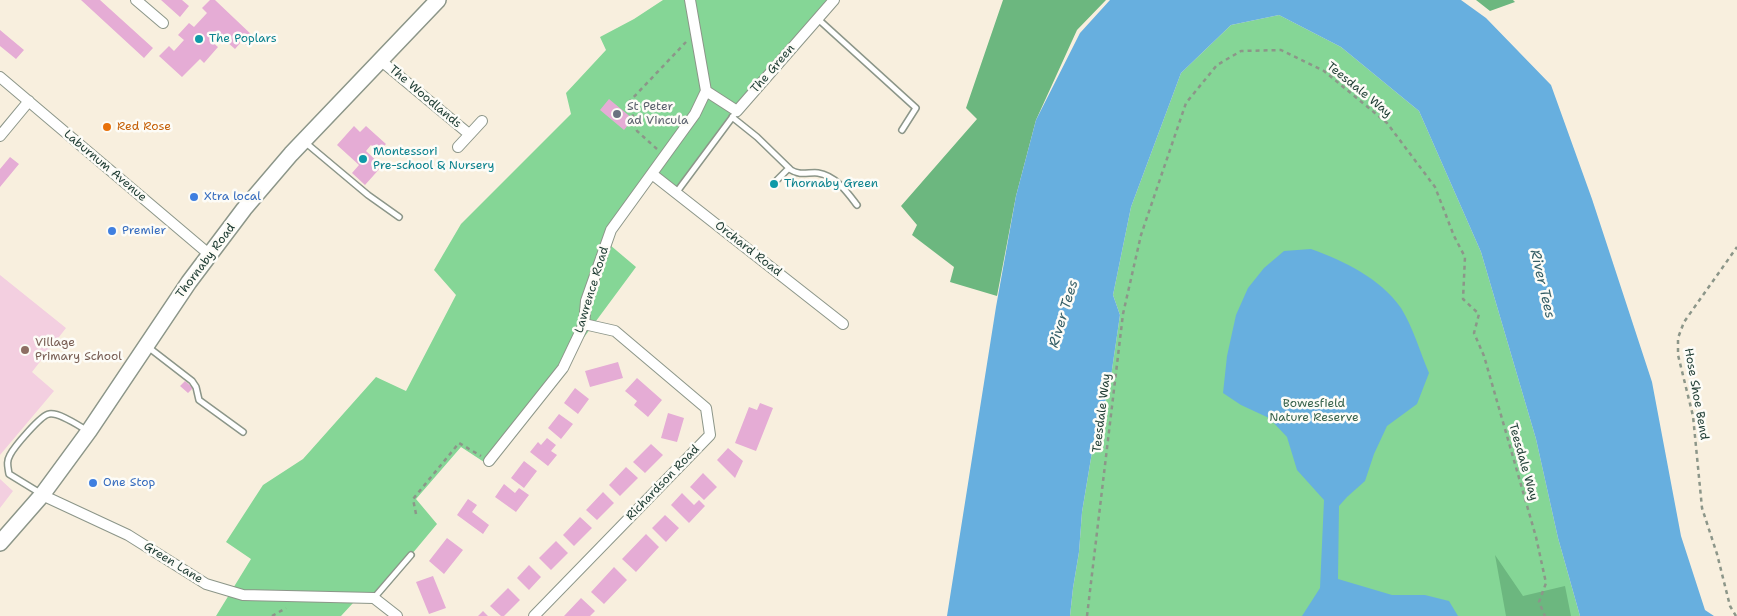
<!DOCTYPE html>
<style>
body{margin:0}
canvas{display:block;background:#f8efde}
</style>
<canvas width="1737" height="616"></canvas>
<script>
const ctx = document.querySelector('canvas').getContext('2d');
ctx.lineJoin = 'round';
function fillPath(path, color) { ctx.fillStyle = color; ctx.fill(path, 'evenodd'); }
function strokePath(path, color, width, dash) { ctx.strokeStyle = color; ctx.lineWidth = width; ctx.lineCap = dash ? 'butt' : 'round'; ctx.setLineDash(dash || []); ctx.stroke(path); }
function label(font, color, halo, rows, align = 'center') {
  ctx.font = font + ' "Shantell Sans",sans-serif'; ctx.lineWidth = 5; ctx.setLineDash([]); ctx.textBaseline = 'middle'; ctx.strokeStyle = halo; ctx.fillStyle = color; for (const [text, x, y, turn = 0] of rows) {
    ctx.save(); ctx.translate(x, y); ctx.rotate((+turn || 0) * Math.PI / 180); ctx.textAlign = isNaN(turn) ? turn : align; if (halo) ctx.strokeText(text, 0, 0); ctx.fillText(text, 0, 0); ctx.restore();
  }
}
fillPath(new Path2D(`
 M0 275 66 328 32 372 54 391 0 455Z
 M0 479 13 491 0 508Z`), '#f3cfe0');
fillPath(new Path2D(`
 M663 0H836L739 112 677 196 654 178 613 233 610 245 636 267 562 367 484 462 461 447 416 499 437 524 371 603H353L341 616H216L251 559 226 542 263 485 303 459 376 377 406 391 456 295 434 270 461 224 571 114 566 93 606 50 600 37 634 19Z
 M1279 15 1341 47 1419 111 1481 252 1536 439 1558 538 1580 616H1070L1073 588 1079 552 1082 512 1096 428 1109 390 1120 315 1113 295 1131 207 1181 73 1231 25Z`), '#85d696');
fillPath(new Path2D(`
 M1003 0H1106L1077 30 1036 120 1016 196 997 296 950 282 954 267 912 235 917 225 901 206 977 119 966 108Z
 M1476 0H1513L1515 2 1490 11Z
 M1495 555 1523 596 1565 586 1571 616H1506Z`), '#6cb77f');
fillPath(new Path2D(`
 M1110 0H1461L1486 18 1551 85 1592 199 1652 382 1681 536 1705 610 1714 616H1580L1558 538 1536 439 1481 252 1419 111 1341 47 1279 15 1231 25 1181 73 1131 207 1113 295 1120 315 1109 390 1096 428 1082 512 1079 552 1073 588 1070 616H947L996 307 1016 196 1036 120 1080 33Z
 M1311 249C1344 261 1380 278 1401 308 1413 327 1420 352 1429 373L1417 404 1387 426 1374 454 1365 481 1347 497 1339 506 1338 579 1392 595H1425L1449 601 1458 616H1302L1320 588 1324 500 1297 470 1287 437 1269 418 1241 405 1223 393 1227 356 1236 315 1248 288 1264 268 1284 251Z`), '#67afdf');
fillPath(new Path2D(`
 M81 0H100L153 48 144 58Z
 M161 0H182L189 6 180 17Z
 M210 0H215L254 37 246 45 242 41 235 49 219 35 212 42 218 47 204 63 200 59 182 77 159 56 169 46 174 51 184 40 178 35 189 23 194 27 207 13 202 8Z
 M0 30 24 50 16 59 0 46Z
 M609 99 633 119 624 130 600 110Z
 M354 126 360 132 366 126 386 144 378 152 371 145 366 151 382 166 365 185 352 173 359 165 337 145Z
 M10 157 19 164 0 187V169Z
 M774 178 780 183 773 189 768 185Z
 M618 362 623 378 590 387 585 371Z
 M637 378 662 400 648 417 634 405 637 401 625 391Z
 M185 381 193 388 188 393 180 386Z
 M575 388 589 399 578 414 564 403Z
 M760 403 773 408 756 451 735 443 749 407 757 410Z
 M668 413 684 418 677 442 661 438Z
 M559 414 573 424 561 439 548 428Z
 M547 438 556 445 551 451 557 455 548 466 530 452 538 442 541 445Z
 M651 444 663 455 645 473 633 462Z
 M728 448 743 461 735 478 717 460Z
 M524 461 537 471 524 488 511 478Z
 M626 467 638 478 620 496 609 485Z
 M703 473 717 487 704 500 690 487Z
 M504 484 515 493 519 488 529 495 516 512 495 497Z
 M603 492 614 503 597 520 586 510Z
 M682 493 694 505 699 500 705 506 689 523 671 505Z
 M468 499 477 505 472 512 489 525 483 534 457 515Z
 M665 515 679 528 666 542 652 528Z
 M580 517 592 528 574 546 563 535Z
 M646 534 659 547 636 572 622 559Z
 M447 538 463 550 444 574 429 561Z
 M556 541 568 553 551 570 539 558Z
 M529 565 541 577 529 590 517 578Z
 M614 567 627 580 604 604 591 592Z
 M433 576 446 608 429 614 416 582Z
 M508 588 520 600 504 616H501L490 606Z
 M581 598 595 611 590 616H564Z
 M483 611 488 616H478Z`), '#e5acd5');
const lane = new Path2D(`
 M818 19 916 108 902 130
 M732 117 757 137 791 170C800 176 809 172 818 173 836 176 847 192 857 205
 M306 143 368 195 399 217
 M777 180 789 168
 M676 193 734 115
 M148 347 192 381 196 387 199 400 243 432
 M40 493 9 474C8 467 6 462 10 455 14 447 41 415 49 414 59 412 79 426 88 431
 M374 598 411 555`);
const street = new Path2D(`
 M136 0 163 23
 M690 0 706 91
 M380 60 469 134
 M0 77 210 255
 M706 91 737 111 834 0
 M0 136 29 101
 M458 147 482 121
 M652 174 843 324
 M489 461 563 368 584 324 586 301 611 230 695 114 706 91
 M42 495 128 535 206 584 243 595 374 598 397 616
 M534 616 710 435 706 408 615 331 584 324`);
const secondary = new Path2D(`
 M0 543 42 495 89 431 189 282 244 209 291 154 438 0`);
strokePath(lane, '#8c9689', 8);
strokePath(street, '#8c9689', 12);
strokePath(secondary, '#8c9689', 18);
strokePath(new Path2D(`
 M657 149 637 131 629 102 686 42
 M416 514 413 499 459 443 481 456
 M272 616 286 608
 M1087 616 1123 314 1141 235 1186 103 1217 65 1241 51 1281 50 1324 71 1387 123 1435 187 1454 236 1465 257 1463 299 1479 314 1474 333 1484 356 1536 537 1546 583 1539 602 1545 616
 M1736 616 1730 606 1717 554 1702 508 1693 416 1678 355V338L1684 322 1737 247`), '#8c9689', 2.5, [4, 4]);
strokePath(lane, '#fff', 5);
strokePath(street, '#fff', 10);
strokePath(secondary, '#fff', 15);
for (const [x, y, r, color] of [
 [199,39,5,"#0f9aa8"],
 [617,114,5,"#6b7280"],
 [107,127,5,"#e8710a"],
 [363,159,5,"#0f9aa8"],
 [774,184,5,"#0f9aa8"],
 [194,197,5,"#3f7fe0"],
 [112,231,5,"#3f7fe0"],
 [25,350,5,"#8d6e63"],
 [93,483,5,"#3f7fe0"]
]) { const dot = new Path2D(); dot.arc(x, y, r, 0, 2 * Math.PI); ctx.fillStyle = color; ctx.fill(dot); strokePath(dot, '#fdfcf7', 2); }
label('12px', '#0d838f', '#fdfcf7', [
 ["The Poplars",209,39],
 ["Montessori",373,152],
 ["Pre-school & Nursery",373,166],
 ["Thornaby Green",784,184]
], 'left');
label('12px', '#1f3d34', '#fdfcf7', [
 ["The Green",773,69,-49],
 ["Teesdale Way",1359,90,39],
 ["The Woodlands",425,97,40],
 ["Laburnum Avenue",105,166,40],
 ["Orchard Road",748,249,38],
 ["Thornaby Road",206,261,-53],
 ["Lawrence Road",592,290,-73],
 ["Hose Shoe Bend",1696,394,80],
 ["Teesdale Way",1102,413,-83],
 ["Teesdale Way",1523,462,74],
 ["Richardson Road",663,483,-46],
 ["Green Lane",173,563,32]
]);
label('12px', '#5b616d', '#fdfcf7', [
 ["St Peter",627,107],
 ["ad Vincula",627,121]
], 'left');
label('12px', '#c56008', '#fdfcf7', [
 ["Red Rose",117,127]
], 'left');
label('12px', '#366cbe', '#fdfcf7', [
 ["Xtra local",204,197],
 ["Premier",122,231],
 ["One Stop",103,483]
], 'left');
label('12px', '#785e54', '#fdfcf7', [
 ["Village",35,343],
 ["Primary School",35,357]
], 'left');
label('12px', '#38634c', '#fdfcf7', [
 ["Bowesfield",1314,404],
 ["Nature Reserve",1314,418]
]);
label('italic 14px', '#355f67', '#fdfcf7', [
 ["River Tees",1542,284,77],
 ["River Tees",1064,314,-73]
]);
</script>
